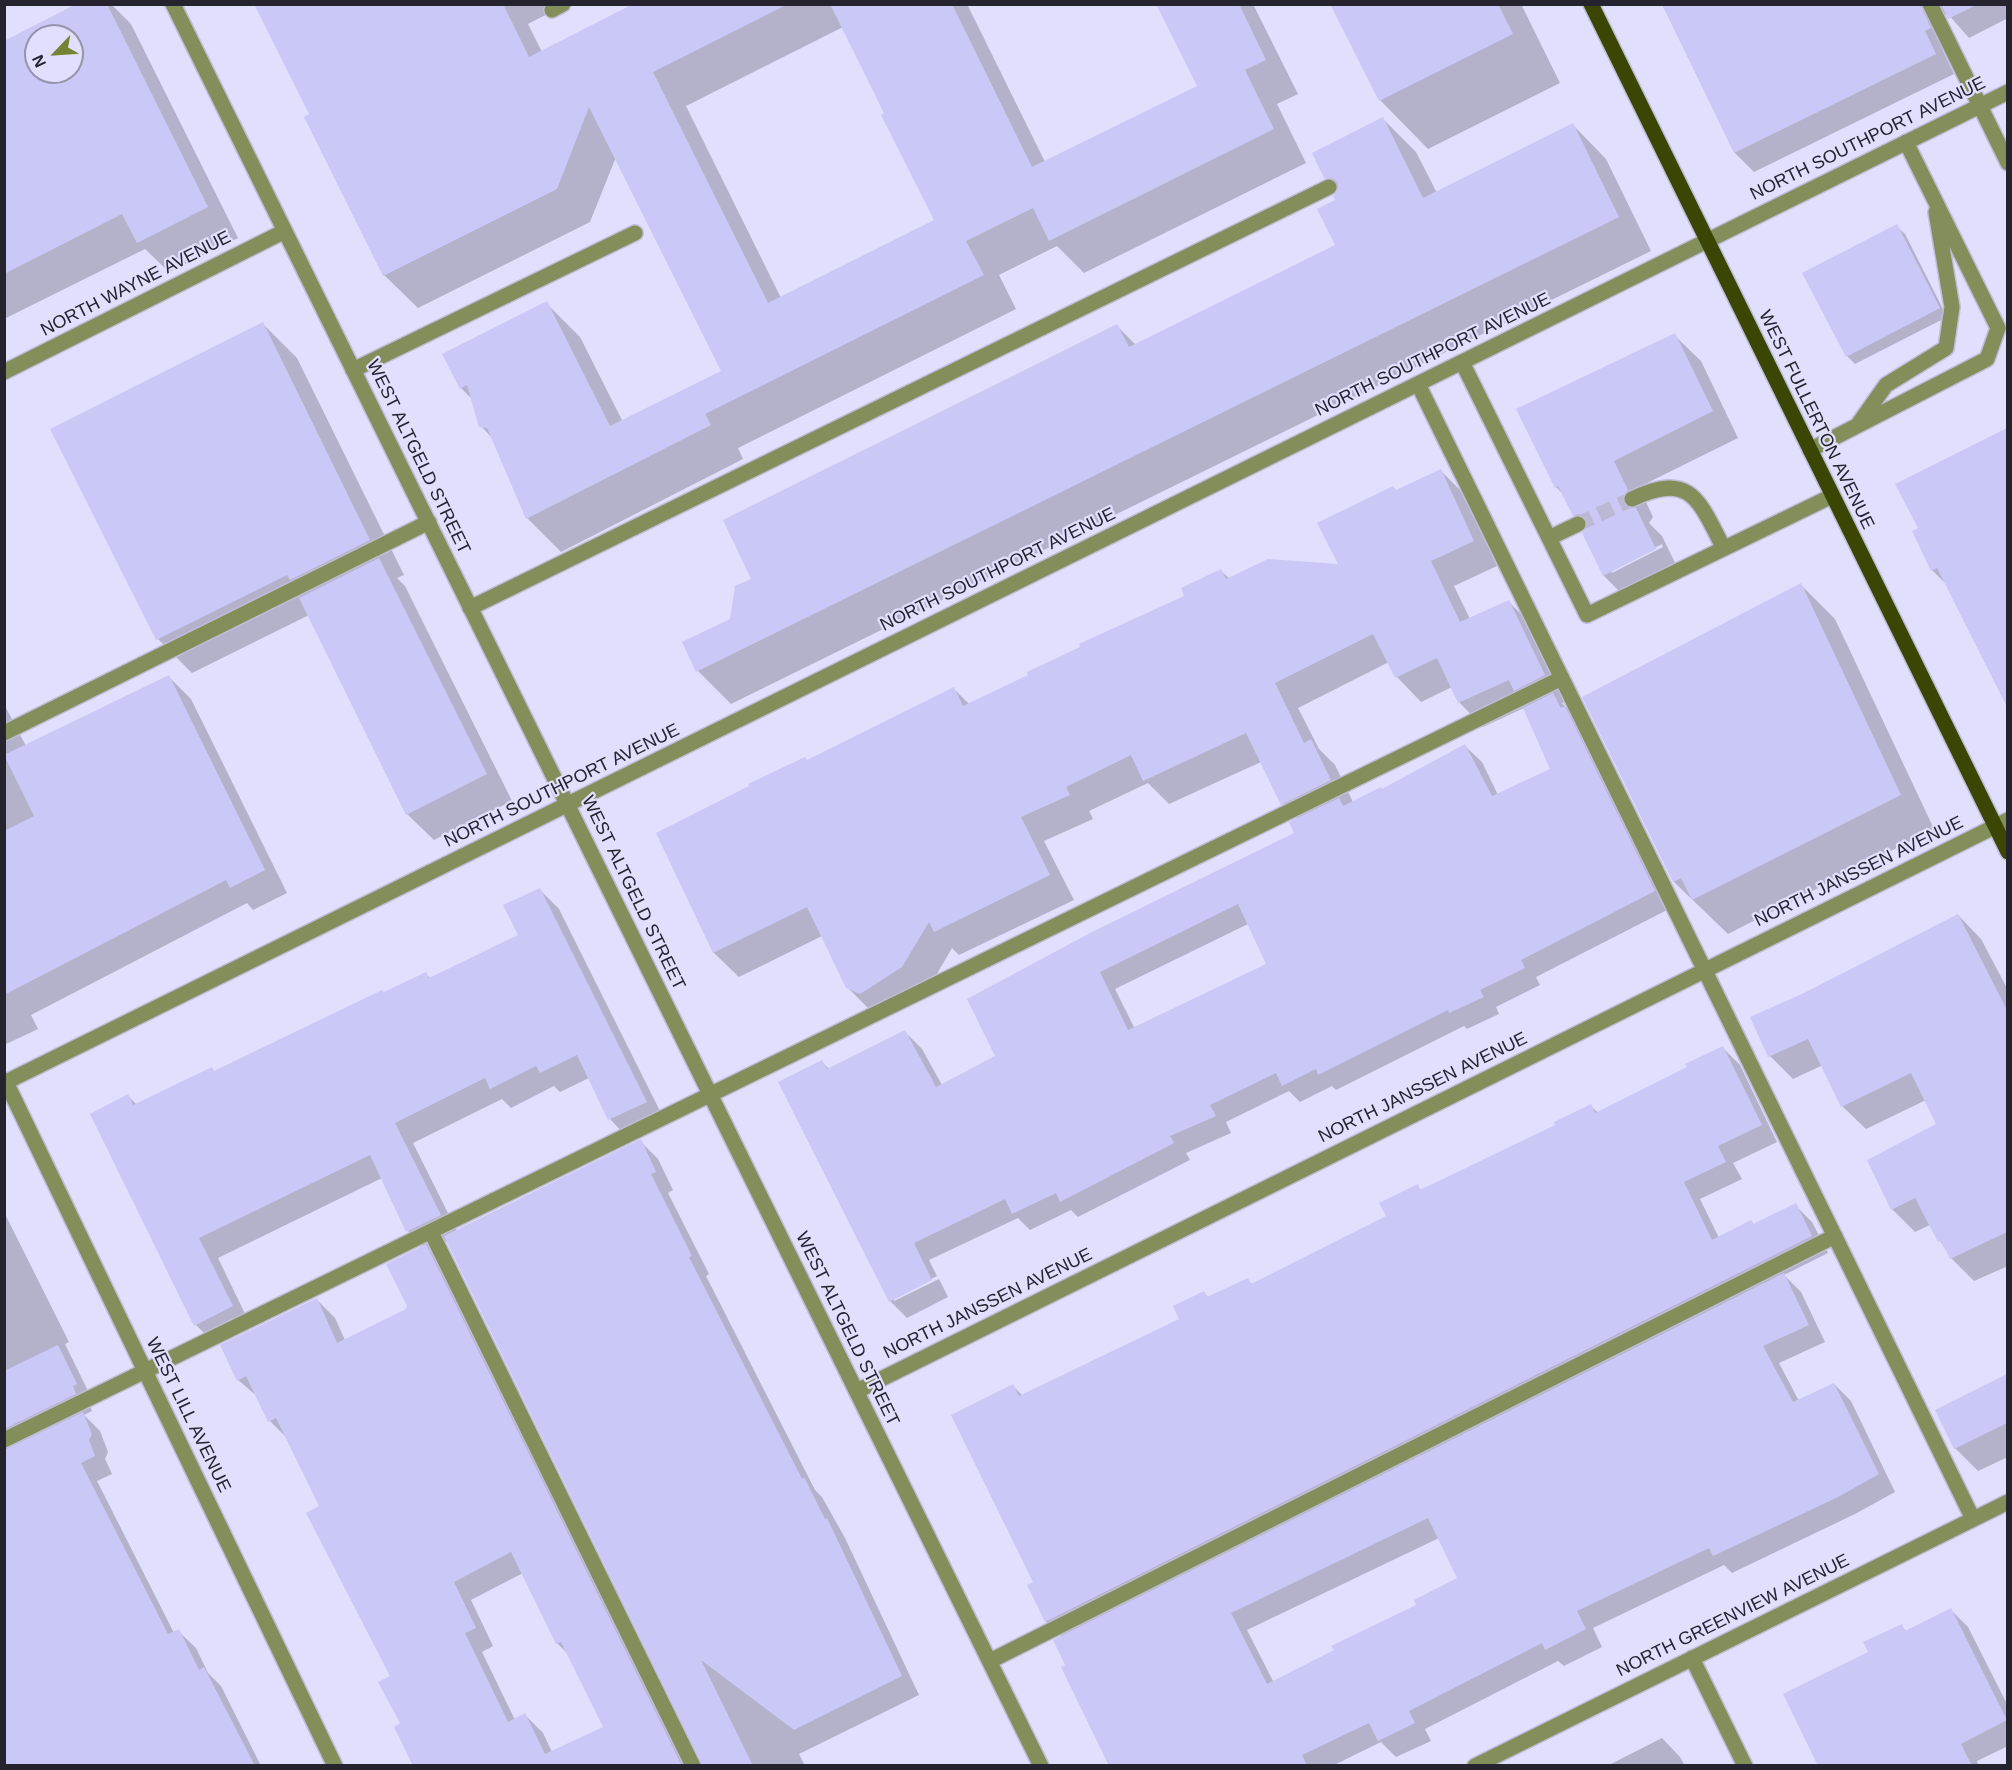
<!DOCTYPE html>
<style>
body{margin:0}
#map{position:relative;width:2012px;height:1770px;overflow:hidden;background:#e0dffd;font-family:Arial,sans-serif}
canvas{display:block}
.frame{position:absolute;inset:0;border:6px solid #24232e;pointer-events:none}
.north{position:absolute;left:24px;top:24px;width:60px;height:60px;box-sizing:border-box;background:#e0dffd;border:2px solid #9594aa;border-radius:50%;rotate:245deg;font-size:16px;font-weight:700;line-height:24px;text-align:center;color:#24232e}
.north::after{content:'';display:block;margin:auto;width:21px;height:27px;background:#728433;clip-path:polygon(50% 0,100% 100%,50% 72%,0 100%)}
</style>
<div id="map">
<canvas width="2012" height="1770"></canvas>
<div class="frame"></div>
<div class="north">N</div>
</div>
<script>
const ctx = document.querySelector('canvas').getContext('2d');
ctx.lineJoin = 'round';
function fillPath(path, color) { ctx.fillStyle = color; ctx.fill(path, 'evenodd'); }
function strokePath(path, color, width, dash) { ctx.strokeStyle = color; ctx.lineWidth = width; ctx.lineCap = dash ? 'butt' : 'round'; ctx.setLineDash(dash || []); ctx.stroke(path); }
function label(font, color, halo, rows, align = 'center') {
  ctx.font = font + ' Arial,sans-serif'; ctx.lineWidth = 4.5; ctx.setLineDash([]); ctx.textBaseline = 'middle'; ctx.strokeStyle = halo; ctx.fillStyle = color; for (const [text, x, y, turn = 0] of rows) {
    ctx.save(); ctx.translate(x, y); ctx.rotate((+turn || 0) * Math.PI / 180); ctx.textAlign = isNaN(turn) ? turn : align; if (halo) ctx.strokeText(text, 0, 0); ctx.fillText(text, 0, 0); ctx.restore();
  }
}
fillPath(new Path2D(`
 M79 4H111L131 24 238 238 169 272 145 249 4 319V42ZM36 36H72V72H36Z
 M255 4H567L528 24 542 52 636 4H967L1045 162 1199 87 1158 4H1253L1298 94 1277 104 1306 163 1084 273 1057 246 999 275 1016 309 738 448 743 459 561 552 527 518 493 439 481 426 473 400 461 388 546 303 580 337 623 422 723 371 616 157 590 222 418 308 384 275 311 115ZM843 27 936 221 781 298 686 106Z
 M1332 4H1521L1560 83 1428 149 1380 100Z
 M1662 4H2008V18L1969 38 1947 13 1939 24 1949 47 1943 51 1954 74 1754 172 1735 153Z
 M1383 119 1416 152 1437 193 1573 125 1606 159 1651 251 731 704 698 671 732 620 753 579 1117 326 1136 345 1337 245 1339 191 1326 177Z
 M1896 226 1905 234 1947 317 1855 364 1847 356Z
 M263 324 297 358 404 575 397 578 405 586 512 801 434 840 407 814 309 615 192 673 158 639Z
 M1674 335 1701 361 1738 438 1639 487 1653 517 1649 523 1662 536 1681 575 1630 602 1604 576 1583 533 1588 528 1574 515 1564 495 1556 487ZM1662 544 1663 547 1612 573V570Z
 M2008 430V707L1947 585 1932 570 1920 528 1897 484Z
 M1441 471 1465 495 1497 566 1454 586 1470 619 1509 602 1533 626 1568 700 1562 703 1581 724 1671 908 1536 977 1540 985 1496 1007 1499 1014 1467 1029 1464 1026 1336 1090 1332 1086 1300 1102 1289 1091 1226 1122 1231 1133 1186 1153 1190 1160 1078 1217 1071 1210 1030 1230 1018 1218 929 1260 937 1276 894 1298V1301L939 1279 948 1297 907 1318 890 1301 822 1062 830 1070 905 1032 922 1049 942 1085 997 1057 969 1000 1296 833 1298 820 1282 804 1261 762 1169 804 1148 783 1089 811 1093 819 1044 841 1074 900 959 955 952 948 927 991 885 1018 872 1012 847 987 822 936 739 977 714 953 658 834 954 689 970 705 1186 597 1221 571 1230 579 1340 566 1397 491ZM1389 662 1397 677 1421 702 1452 687 1459 702 1483 727 1524 708 1552 770 1498 795 1482 762 1465 746 1382 790 1353 802 1335 765 1319 749 1298 708ZM1248 924 1268 965 1135 1029 1115 989Z
 M1801 585 1835 619 1934 829 1728 934 1674 882Z
 M169 677 191 699 287 893 253 910 247 903 31 1015 38 1029 4 1045V704L26 746Z
 M540 890 559 909 665 1121 629 1139 610 1119 589 1078 560 1092 554 1086 511 1108 502 1099 413 1143 457 1231 640 1141 658 1159 673 1190 668 1193 709 1274 706 1276 815 1490 822 1497 845 1538 919 1695 799 1754 805 1766H704L448 1241 429 1250 444 1264 690 1766H416L402 1724 392 1677 321 1506 289 1440 270 1421 258 1397 238 1380 317 1300 335 1318 345 1340 407 1310 424 1247 408 1231 382 1178 218 1258 251 1326 215 1344 196 1325 128 1096 137 1105 215 1072 426 974 431 979 520 936ZM523 1573 557 1643 569 1655 605 1727 552 1752 543 1733 525 1715 515 1720 482 1652 493 1646 471 1600Z
 M1958 915 1981 939 2008 990V1266L1974 1281 1951 1258 1930 1225 1915 1232 1892 1209 1938 1125 1926 1100 1866 1129 1842 1106 1823 1065 1793 1079 1770 1056 1805 994Z
 M1723 1048 1740 1065 1777 1142 1733 1163 1742 1179 1700 1199 1719 1238 1751 1221 1754 1225 1795 1205 1812 1222 1828 1253 1784 1275 1801 1292 1825 1342 1779 1363 1799 1401 1834 1384 1851 1401 1895 1492 1855 1514 1732 1573 1724 1565 1593 1628 1602 1647 1564 1666 1558 1661 1425 1729 1431 1741 1396 1757 1381 1742 1332 1766H1110L1067 1666 1062 1637 1046 1622 1029 1585 1035 1583 1013 1386 1023 1396 1182 1320 1204 1293 1209 1298 1247 1280 1253 1285 1388 1216 1417 1186 1422 1191 1557 1125 1591 1106 1598 1113 1689 1068ZM1439 1538 1459 1579 1418 1606 1274 1683 1247 1630Z
 M4 1212 69 1342 65 1344 93 1401 89 1403 92 1411 84 1415 100 1431 108 1452 105 1459 112 1474 97 1481 174 1633 178 1631 196 1648 208 1673 221 1686 261 1766H4Z
 M2008 1375V1457L1978 1471 1955 1448 1937 1410Z
 M1951 1610 1968 1627 2008 1706V1746L1977 1761 1979 1766H1819L1870 1653 1901 1626 1907 1632Z
 M1662 1738 1680 1757 1685 1766H1607Z`), '#0003');
fillPath(new Path2D(`
 M76 4H107L208 207 137 243 122 214 4 274V41ZM36 36H72V72H36Z
 M254 4H503L529 57 633 4H788L653 72 768 303 934 220 881 115 884 113 830 4H952L1032 167 1197 86 1156 4H1239L1266 60 1245 70 1274 129 1049 241 1033 208 966 241 984 275 705 414 711 425 526 519 487 428 479 427 467 385 460 389 442 354 547 301 610 426 721 371 589 107 557 189 383 276 304 117 309 114Z
 M1330 4H1498L1513 34 1379 101Z
 M1662 4H1920L1931 28 1925 31 1936 54 1734 153Z
 M1941 4H1978L1948 19Z
 M1383 117 1423 198 1573 123 1619 217 696 672 682 642 730 619 735 586 751 579 723 520 1117 324 1129 347 1335 245 1317 209 1335 200 1333 196 1337 192 1338 183 1334 179 1324 178 1312 153Z
 M1897 224 1940 308 1846 357 1802 273Z
 M263 322 370 540 290 580 287 575 156 640 50 429Z
 M1675 333 1713 411 1614 461 1628 490 1623 497V503L1630 508H1636L1656 549 1603 576 1582 533 1588 525 1586 519 1579 514 1573 516 1558 486 1555 488 1516 409Z
 M2007 428V707L1937 568 1931 571 1912 531 1918 528 1895 484Z
 M1441 469 1474 541 1431 561 1460 622 1509 600 1545 675 1514 691 1509 680 1458 703 1437 658 1395 678 1373 634 1275 683 1304 743 1311 739 1331 780 1281 805 1246 733 1143 781 1131 755 1066 787 1070 795 1021 817 1050 875 934 932 929 922 902 967 860 994 846 988 807 907 713 953 656 833 749 786 748 784 805 757 807 760 954 687 963 706 1028 675 1027 672 1080 647 1079 644 1184 596 1181 588 1221 569 1226 579 1268 559 1338 564 1317 523 1393 486 1396 490Z
 M379 558 487 774 406 815 299 598Z
 M1801 583 1901 795 1692 900 1681 878 1673 882 1582 697Z
 M169 675 265 870 230 888 226 880 4 995V831L34 816 4 755Z
 M1553 693 1561 708 1565 706 1655 891 1521 960 1525 968 1480 990 1484 997 1449 1013 1448 1010 1318 1075 1316 1069 1282 1086 1276 1073 1210 1105 1216 1116 1170 1136 1174 1143 1060 1202 1056 1193 1012 1214 1005 1199 914 1243 932 1280 889 1302 778 1082 822 1060 827 1069 905 1030 936 1087 995 1056 967 999 1092 932 1294 833 1289 822 1339 798 1343 806 1381 787 1382 789 1465 744 1492 796 1550 769 1523 708ZM1238 904 1266 964 1128 1030 1100 972Z
 M540 888 647 1102 608 1120 577 1055 540 1073 536 1066 490 1089 485 1078 395 1123 441 1215 406 1232 370 1155 199 1238 233 1306 194 1326 90 1114 128 1094 133 1105 212 1067 214 1071 382 990 384 992 426 972 429 978 518 935 503 905Z
 M1958 914 2007 1010V1232L1950 1259 1941 1241 1938 1242 1915 1198 1891 1210 1867 1160 1936 1124 1911 1073 1841 1107 1808 1039 1768 1057 1750 1017 1804 993Z
 M1723 1046 1762 1125 1718 1146 1726 1162 1684 1182 1712 1240 1751 1220 1753 1224 1796 1203 1812 1236 1045 1622 1027 1585 1033 1582 951 1415 1013 1384 1019 1396 1179 1319 1173 1306 1204 1291 1207 1297 1248 1278 1251 1284 1386 1216 1379 1203 1418 1184 1420 1190 1555 1125 1554 1122 1591 1104 1595 1113 1687 1067 1685 1064Z
 M641 1139 656 1172 651 1174 692 1256 689 1257 802 1479 804 1477 825 1519 827 1518 902 1676 794 1730 701 1660 753 1766H703L444 1236Z
 M426 1244 682 1766H413L394 1727 400 1723 378 1682 390 1676 306 1513 319 1506 276 1418 268 1422 246 1376 237 1381 220 1345 317 1298 337 1343 406 1309 407 1306 386 1264ZM511 1552 556 1644 561 1642 603 1727 545 1754 525 1713 508 1722 465 1633 476 1628 454 1582Z
 M1784 1273 1809 1325 1763 1346 1793 1402 1834 1383 1879 1474 1838 1497 1713 1556 1709 1548 1577 1611 1586 1629 1545 1650 1542 1643 1409 1711 1415 1723 1378 1741 1369 1723 1302 1755 1307 1766H1109L1061 1667 1065 1665 1053 1640ZM1428 1518 1457 1578 1414 1600 1416 1605 1331 1646 1334 1650 1267 1684 1231 1613Z
 M58 1345 77 1384 73 1386 76 1394 4 1429V1371Z
 M2007 1374V1423L1954 1449 1935 1410Z
 M83 1412 92 1434 89 1440 95 1456 81 1463 168 1634 179 1629 199 1670 204 1667 255 1766H4V1450Z
 M1951 1608 2007 1720 1961 1744 1972 1766H1818L1783 1694 1868 1652 1863 1642 1902 1624 1905 1631Z`), '#cac8f6');
strokePath(new Path2D(`
 M1578 524 1632 499`), '#bab9d4', 15, [15, 8]);
const minor = new Path2D(`
 M173 4 1041 1766
 M1930 4 2008 163
 M552 10 563 4
 M1462 362 1587 615 1832 496
 M353 370 635 233
 M4 372 285 231
 M1418 384 1973 1519
 M1859 423 1886 385 1946 348 1952 307 1936 212
 M1810 450 1987 359 1998 328 1906 142
 M1632 499C1690 471 1699 500 1723 547
 M1549 538 1578 524
 M470 608 1329 187
 M4 733 429 522
 M6 1082 335 1766
 M4 1083 2008 92
 M431 1232 693 1766
 M857 1391 2008 820
 M4 1440 1562 678
 M1692 1658 1745 1766
 M990 1661 1835 1236
 M1475 1766 2008 1502`);
const major = new Path2D(`
 M1591 4 2008 852`);
strokePath(minor, '#bebdd8', 18);
strokePath(major, '#bebdd8', 18);
strokePath(minor, '#828f5b', 15);
strokePath(major, '#3b4605', 15);
label('18px', '#24232e', '#e0dffd', [
 ["NORTH SOUTHPORT AVENUE",1868,139,-26],
 ["NORTH WAYNE AVENUE",136,284,-27],
 ["NORTH SOUTHPORT AVENUE",1433,355,-26],
 ["WEST FULLERTON AVENUE",1816,420,64],
 ["WEST ALTGELD STREET",418,457,64],
 ["NORTH SOUTHPORT AVENUE",998,570,-26],
 ["NORTH SOUTHPORT AVENUE",562,786,-26],
 ["NORTH JANSSEN AVENUE",1859,872,-26],
 ["WEST ALTGELD STREET",633,893,64],
 ["NORTH JANSSEN AVENUE",1423,1088,-26],
 ["NORTH JANSSEN AVENUE",988,1304,-26],
 ["WEST ALTGELD STREET",847,1329,64],
 ["WEST LILL AVENUE",188,1415,64],
 ["NORTH GREENVIEW AVENUE",1733,1616,-26]
]);
</script>
